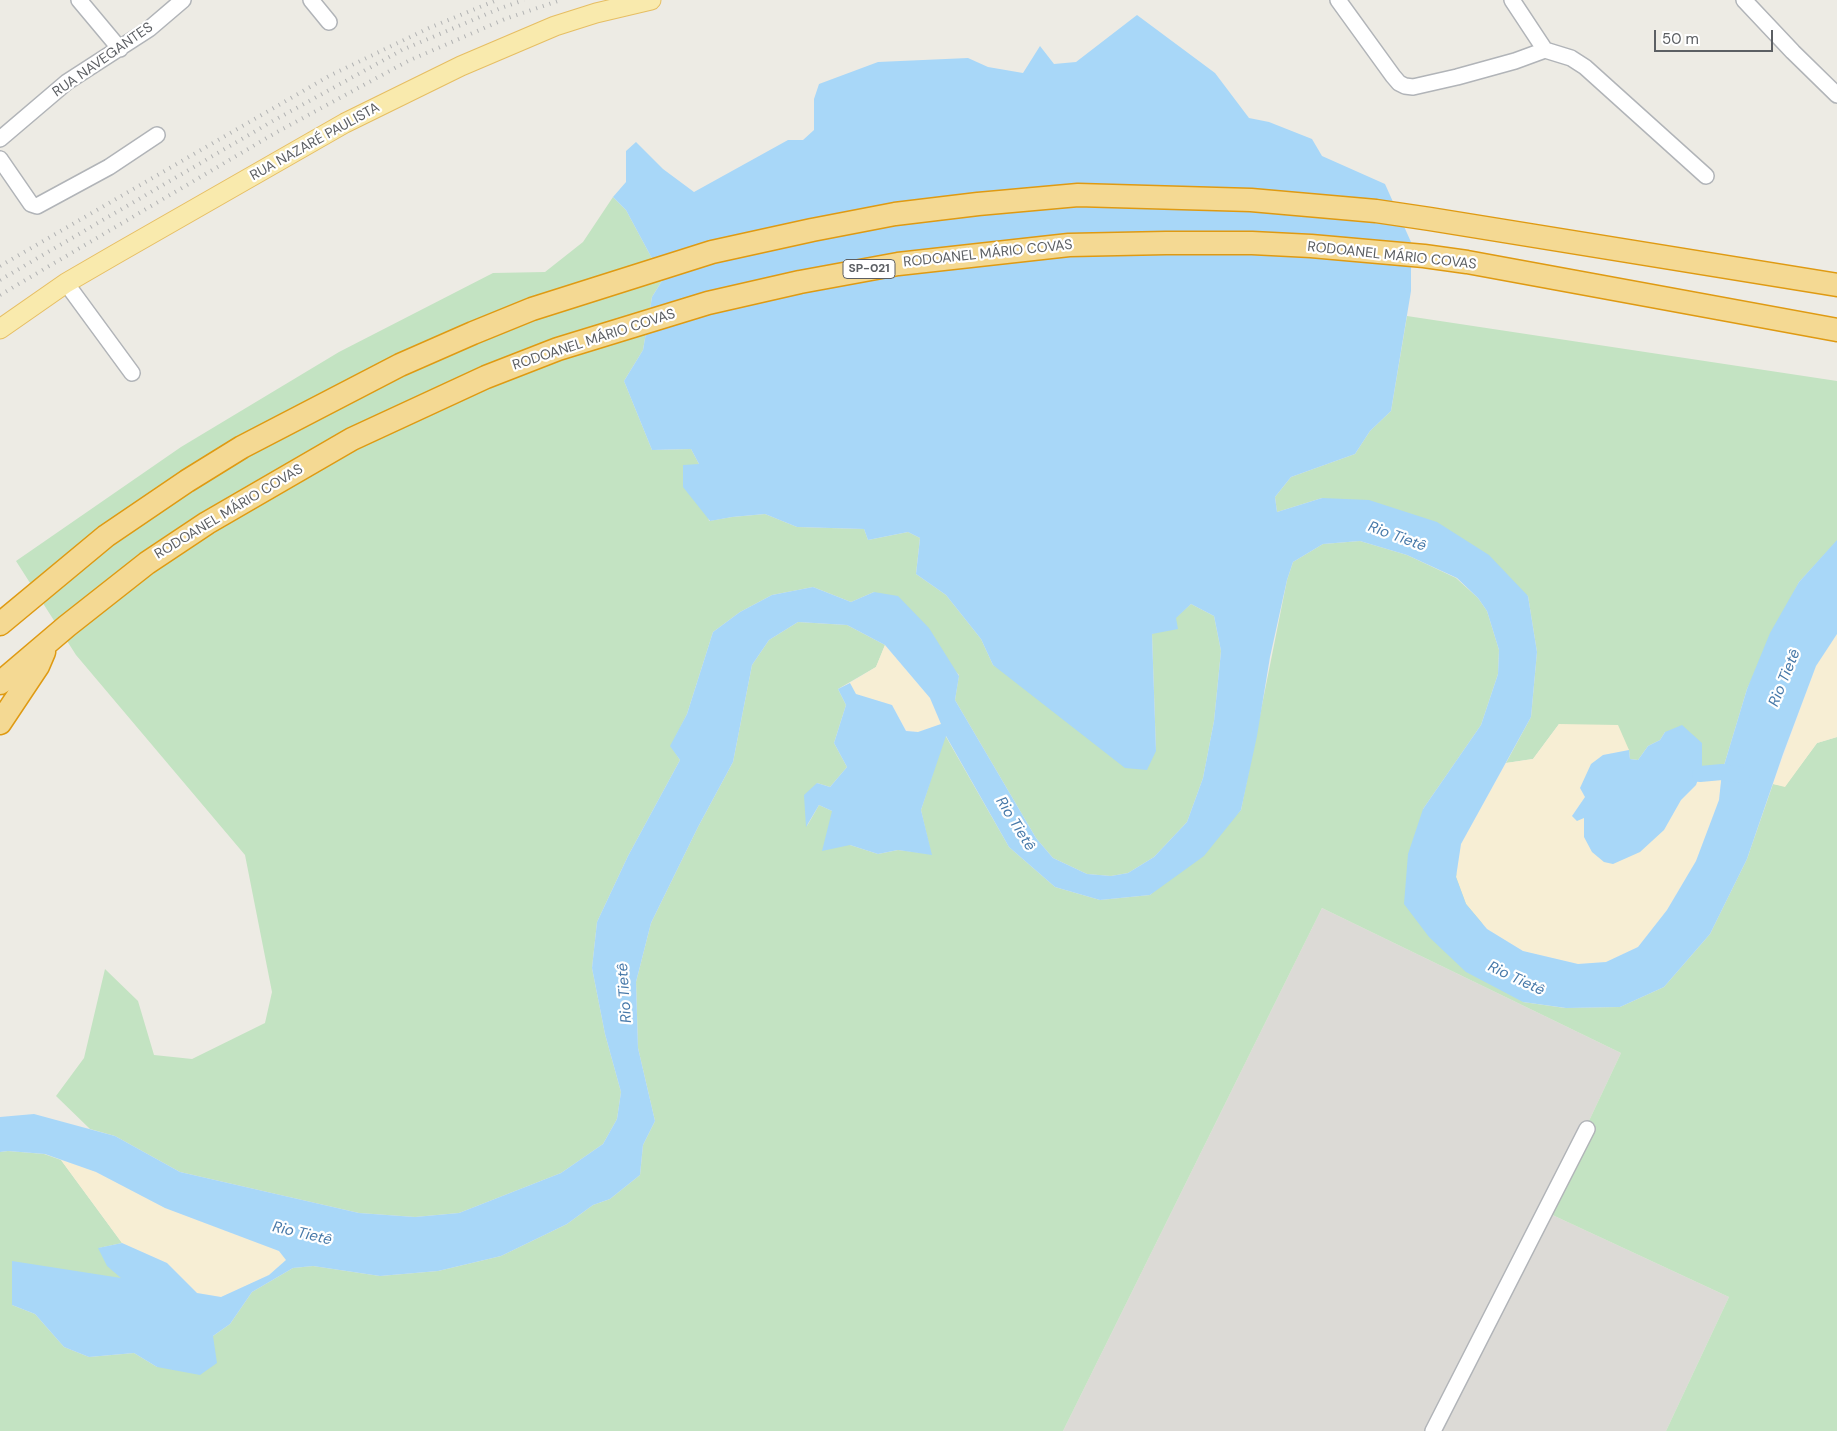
<!DOCTYPE html>
<html>
<head>
<meta charset="utf-8">
<style>
	body { margin:0 }
	#map { position:relative; width:1837px; height:1431px; overflow:hidden; background:#edebe4; font-family:"DM Sans",sans-serif }
	canvas { display:block }
	.scale { position:absolute; left:1654px; top:30px; width:119px; height:22px; box-sizing:border-box; border:2px solid #5c5f63; border-top:0; padding-left:6px; font-size:15px; line-height:18px; white-space:nowrap; color:#5c5f63; -webkit-text-stroke:4px #fff; paint-order:stroke }
</style>
</head>
<body>
<div id="map">
<canvas width="1837" height="1431"></canvas>
<div class="scale">50 m</div>
</div>
<script>
const ctx = document.querySelector('canvas').getContext('2d');
ctx.lineJoin = 'round';
function fill(path, color) { ctx.fillStyle = color; ctx.fill(path, 'evenodd'); }
const poly = rows => new Path2D(rows.map(r => 'M' + r).join(''));
function strokePath(path, color, width, dash) { ctx.strokeStyle = color; ctx.lineWidth = width; ctx.lineCap = dash ? 'butt' : 'round'; ctx.setLineDash(dash || []); ctx.stroke(path); }
function write(font, color, halo, rows, align = 'center') {
  ctx.font = font + ' "DM Sans",sans-serif'; ctx.lineWidth = 4.5; ctx.setLineDash([]); ctx.textBaseline = 'middle'; ctx.strokeStyle = halo; ctx.fillStyle = color; for (const [text, x, y, turn = 0] of rows) {
    ctx.save(); ctx.translate(x, y); ctx.rotate((+turn || 0) * Math.PI / 180); ctx.textAlign = isNaN(turn) ? turn : align; if (halo) ctx.strokeText(text, 0, 0); ctx.fillText(text, 0, 0); ctx.restore();
  }
}
fill(poly([
	[1322,908,1621,1053,1546,1212,1729,1297,1666,1431,1063,1431]
]), '#dcdad6');
fill(poly([
	[613,197,626,210,663,279,652,297,643,350,624,381,652,450,691,449,699,464,709,521,732,517,765,514,797,527,864,529,868,540,908,532,920,538,916,574,946,595,981,639,993,665,1156,751,1152,634,1175,618,1191,604,1214,616,1221,651,1214,721,1203,778,1187,822,1154,857,1128,873,1111,876,1087,874,1053,858,1036,838,955,700,959,675,874,592,851,602,813,587,772,595,740,612,713,632,687,714,671,746,680,760,628,856,597,922,592,968,605,1034,621,1092,617,1119,603,1144,561,1173,459,1213,415,1217,359,1213,180,1172,115,1136,90,1129,56,1096,84,1058,105,969,138,1001,154,1055,192,1059,265,1023,272,992,245,855,76,655,16,561,181,447,339,352,493,273,545,272,583,242],
	[1407,316,1837,381,1837,541,1799,582,1747,689,1722,772,1700,774,1702,768,1665,732,1660,740,1648,746,1638,760,1630,759,1629,750,1559,724,1533,759,1506,763,1531,717,1537,652,1528,596,1322,498,1277,512,1275,497,1291,477,1355,454,1370,431,1391,411],
	[1360,541,1407,555,1456,578,1478,598,1487,611,1499,650,1498,674,1481,725,1423,809,1523,1002,1565,1008,1620,1007,1664,987,1710,934,1747,859,1773,784,1785,786,1817,743,1837,737,1837,1431,1666,1431,1729,1297,1546,1212,1621,1053,1322,908,1063,1431,0,1431,0,1152,8,1151,44,1154,61,1160,122,1243,99,1248,122,1278,12,1305,35,1314,64,1347,89,1357,134,1353,157,1367,213,1336,230,1324,252,1292,293,1268,313,1266,380,1276,438,1271,501,1256,567,1224,593,1205,610,1199,640,1175,643,1145,655,1121,638,1048,636,982,651,923,698,827,733,762,752,665,769,640,798,622,847,625,885,645,876,667,838,689,846,705,834,743,847,767,830,787,817,783,807,826,819,805,832,811,850,845,878,854,898,850,931,854,921,810,945,735,1009,847,1055,887,1100,900,1150,895,1241,810,1287,580,1293,562,1323,544]
]), '#c3e3c2');
fill(poly([
	[1837,634,1837,737,1817,743,1785,787,1773,784,1816,666],
	[885,645,930,698,941,724,918,732,906,730,892,705,855,694,850,683,876,667],
	[1559,724,1618,725,1629,750,1603,755,1580,788,1585,797,1572,816,1664,830,1681,800,1696,785,1700,774,1722,772,1719,800,1696,861,1667,910,1638,947,1606,962,1578,964,1523,951,1487,929,1466,904,1456,877,1461,844,1506,763,1533,759],
	[61,1160,96,1172,165,1208,279,1251,286,1260,269,1275,221,1297,197,1293,167,1263,122,1243]
]), '#f7eed4');
fill(poly([
	[1137,15,1215,73,1249,118,1269,122,1312,139,1322,156,1385,184,1411,242,1411,291,1391,411,1370,431,1355,454,1291,477,1275,497,1277,512,1322,498,1369,500,1437,522,1489,555,1528,596,1537,652,1531,717,1461,844,1456,877,1466,904,1487,929,1523,951,1578,964,1606,962,1638,947,1667,910,1696,861,1719,800,1722,772,1747,689,1770,633,1799,582,1837,540,1837,634,1816,666,1783,754,1747,859,1710,934,1664,987,1620,1007,1566,1008,1523,1002,1466,972,1429,937,1404,904,1408,854,1423,809,1481,725,1498,674,1499,650,1487,611,1478,598,1457,578,1407,555,1360,541,1323,544,1293,562,1287,580,1270,657,1257,736,1241,810,1204,856,1150,895,1100,900,1055,887,1009,847,946,736,921,810,932,855,898,850,878,854,850,845,822,851,832,811,819,805,806,827,804,795,817,783,830,787,847,767,834,743,846,705,838,689,850,683,856,694,892,705,906,731,918,732,941,724,930,698,885,645,847,625,798,622,769,640,752,665,733,762,698,827,651,923,636,982,638,1048,655,1121,643,1145,640,1175,610,1199,593,1205,567,1224,501,1256,438,1271,380,1276,313,1266,293,1268,252,1292,230,1324,213,1336,217,1363,200,1375,157,1367,134,1353,89,1357,64,1347,35,1314,12,1305,12,1261,121,1278,107,1266,98,1248,122,1243,167,1263,197,1293,221,1297,269,1275,286,1260,279,1251,165,1208,96,1172,45,1154,8,1151,0,1152,0,1117,34,1114,115,1136,180,1172,359,1213,415,1217,459,1213,561,1173,603,1144,617,1119,621,1092,605,1034,592,968,597,922,628,856,680,760,670,746,687,714,713,632,740,612,772,595,813,587,851,602,874,592,898,596,929,628,959,676,955,700,1036,838,1053,858,1087,874,1111,876,1128,873,1154,857,1187,822,1203,778,1214,721,1221,651,1214,616,1191,604,1176,618,1178,629,1152,634,1156,751,1147,770,1125,768,993,665,981,639,946,595,916,574,920,538,908,532,868,540,864,529,797,527,765,514,732,517,710,521,683,487,683,465,699,464,691,449,652,450,624,381,643,350,652,297,663,279,626,210,613,197,626,182,626,151,636,142,663,169,694,192,788,140,803,140,814,130,814,99,819,84,878,62,968,58,988,67,1023,73,1040,46,1054,64,1076,62],
	[1682,725,1702,743,1702,768,1696,785,1681,800,1664,830,1640,852,1613,864,1604,862,1592,852,1584,837,1584,818,1577,821,1572,816,1585,797,1580,788,1591,764,1603,755,1629,750,1630,759,1638,760,1648,746,1660,740,1665,732]
]), '#a8d7f8');
strokePath(poly([
	[1700,774,1722,772,1742,775]
]), '#a8d7f8', 16);
const minor = poly([
	[79,0,120,49],
	[311,0,329,22],
	[1338,0,1393,76,1399,83,1405,86,1413,87,1457,77,1515,61,1545,50,1571,58,1585,67,1706,176],
	[1512,0,1545,50],
	[1744,0,1793,52,1837,95],
	[0,139,67,82,149,29,183,0],
	[0,159,31,204,37,206,109,167,157,135],
	[66,283,132,373],
	[1433,1431,1587,1129]
]);
const major = poly([
	[0,329,66,283,116,254,345,123,461,66,555,26,596,13,651,0]
]);
const highway = poly([
	[0,624,106,536,187,481,242,447,400,365,473,333,532,309,712,252,812,230,895,214,978,204,1078,195,1251,200,1376,211,1430,219,1837,285],
	[0,683,67,626,147,563,207,523,352,439,486,377,558,349,708,303,800,282,898,264,1069,245,1166,243,1252,243,1311,246,1424,256,1467,262,1837,330],
	[0,723,38,666,44,652]
]);
strokePath(minor, '#b1b4b8', 18);
strokePath(major, '#e6be63', 21);
strokePath(highway, '#df9a12', 25);
strokePath(minor, '#fff', 15);
strokePath(major, '#f9eaad', 19);
strokePath(highway, '#f4d993', 22);
strokePath(poly([
	[0,266,329,76,429,28,497,0],
	[0,280,271,122,402,50,501,8,524,0],
	[0,295,277,132,408,61,505,19,561,0]
]), '#b2b3b3', 4, [1, 6]);
for (const [x, y, w] of [
	[869,269,52]
]) { const box = new Path2D(); box.roundRect(x - w / 2, y - 9.5, w, 19, 4); ctx.fillStyle = '#fff'; ctx.fill(box); strokePath(box, '#5c5f63', 1); }
write('bold 12px', '#5c5f63', null, [
	["SP-021",869,269]
]);
write('14px', '#5c5f63', '#fff', [
	["RUA NAVEGANTES",103,60,-35],
	["RUA NAZARÉ PAULISTA",315,142,-29],
	["RODOANEL MÁRIO COVAS",988,254,-6],
	["RODOANEL MÁRIO COVAS",1392,256,6],
	["RODOANEL MÁRIO COVAS",594,340,-18],
	["RODOANEL MÁRIO COVAS",229,512,-31]
]);
write('italic 15px', '#4779a9', '#fff', [
	["Rio Tietê",1397,537,20],
	["Rio Tietê",1785,678,-68],
	["Rio Tietê",1015,824,58],
	["Rio Tietê",1516,979,25],
	["Rio Tietê",625,993,-94],
	["Rio Tietê",302,1234,13]
]);
</script>
</body>
</html>
